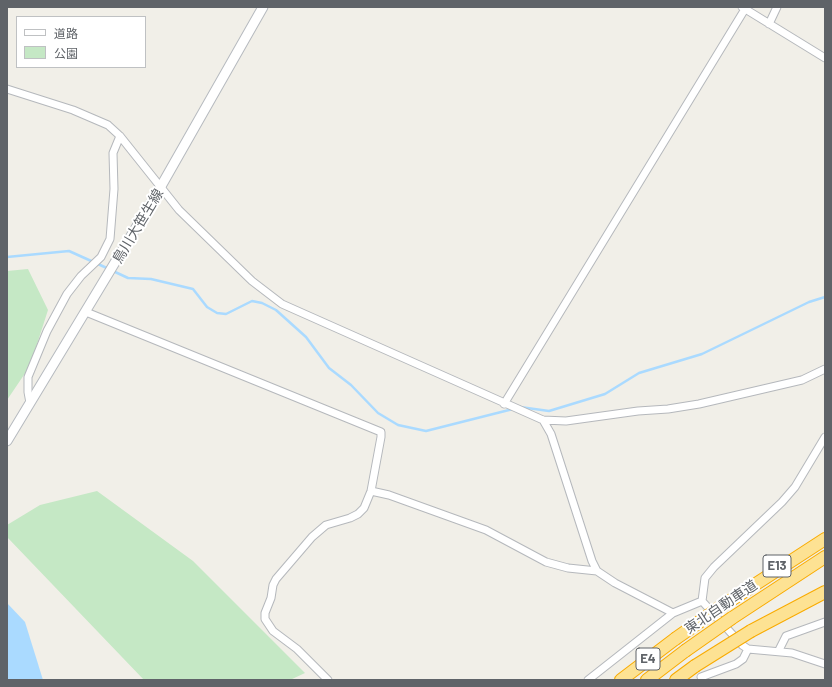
<!DOCTYPE html>
<html>
<head>
<meta charset="utf-8">
<style>
	body { margin:0 }
	#map { position:relative; width:832px; height:687px; overflow:hidden; background:#f1efe8; font-family:Barlow,"Noto Sans JP",sans-serif }
	canvas { display:block }
	.frame { position:absolute; inset:0; border:8px solid #5f6368; pointer-events:none }
	.legend { position:absolute; left:16px; top:16px; width:130px; height:52px; box-sizing:border-box; background:#fff; border:1px solid #bfc1c3; margin:0; padding:5px 7px; list-style:none; font-size:12px; color:#5f6368 }
	.legend li { display:flex; align-items:center; gap:8px; height:20px }
	.legend b { width:20px; border:1px solid #bfc1c3 }
</style>
</head>
<body>
<div id="map">
<canvas width="832" height="687"></canvas>
<div class="frame"></div>
<ul class="legend">
<li><b style="height:5px;background:#fff"></b>道路</li>
<li><b style="height:11px;background:#c5e8c5"></b>公園</li>
</ul>
</div>
<script>
const ctx = document.querySelector('canvas').getContext('2d');
ctx.lineJoin = 'round';
function fill(path, color) { ctx.fillStyle = color; ctx.fill(path, 'evenodd'); }
const poly = rows => new Path2D(rows.map(r => 'M' + r).join(''));
function strokePath(path, color, width, dash) { ctx.strokeStyle = color; ctx.lineWidth = width; ctx.lineCap = dash ? 'butt' : 'round'; ctx.setLineDash(dash || []); ctx.stroke(path); }
function write(font, color, halo, rows, align = 'center') {
  ctx.font = font + ' Barlow,"Noto Sans JP",sans-serif'; ctx.lineWidth = 4; ctx.setLineDash([]); ctx.textBaseline = 'middle'; ctx.strokeStyle = halo; ctx.fillStyle = color; for (const [text, x, y, turn = 0] of rows) {
    ctx.save(); ctx.translate(x, y); ctx.rotate((+turn || 0) * Math.PI / 180); ctx.textAlign = isNaN(turn) ? turn : align; if (halo) ctx.strokeText(text, 0, 0); ctx.fillText(text, 0, 0); ctx.restore();
  }
}
fill(poly([
	[28,269,48,310,30,366,7,400,7,271],
	[97,491,193,561,305,673,290,680,144,680,7,537,7,525,40,505]
]), '#c5e8c5');
fill(poly([
	[7,603,25,622,43,680,7,680]
]), '#aadaff');
strokePath(poly([
	[7,257,69,251,109,269],
	[113,271,128,278,151,279,193,289,207,307,217,313,226,314,252,301,262,303,276,310,306,337,329,368,351,385,378,413,398,425,426,431,513,409],
	[520,407,549,411,605,394,639,373,702,354,809,302,825,297]
]), '#aadaff', 2.5);
const street = poly([
	[742,7,825,58],
	[769,24,777,7],
	[7,89,73,110,108,125,120,136,179,210,252,281,282,304,543,420,566,421,638,411,668,409,699,404,802,380,825,369],
	[86,312,381,432,381,437,371,491,364,508,358,514,350,518,326,525,312,537,276,579,273,585,271,598,265,613,265,619,273,631,297,649,328,680],
	[30,403,28,392,28,377,47,331,67,294,81,276,101,257,110,239,114,189,113,153,120,136],
	[504,404,745,9],
	[543,420,551,434,592,561,597,571,615,583,673,613,702,601],
	[825,437,795,487,782,502,714,567,705,578,702,601,742,645,748,649,792,653,825,664],
	[371,491,389,495,486,530,546,562,568,568,597,571],
	[779,650,786,636,825,622],
	[701,677,736,664,743,659,748,649],
	[588,680,673,613]
]);
const secondary = poly([
	[7,441,160,188,263,7]
]);
const highway = poly([
	[722,606,825,539],
	[732,618,825,557],
	[751,631,825,592],
	[621,680,675,639],
	[647,680,685,651],
	[676,680,695,666]
]);
strokePath(street, '#b5b8bc', 9);
strokePath(secondary, '#b6babf', 11);
strokePath(highway, '#f9ab00', 14);
strokePath(street, '#fff', 7);
strokePath(secondary, '#fff', 9);
strokePath(highway, '#fde293', 12);
const highwayBridge = poly([
	[675,639,722,606],
	[685,651,732,618],
	[695,666,751,631]
]);
strokePath(highwayBridge, '#f9ab00', 14, []);
strokePath(highwayBridge, '#fde293', 12);
for (const [x, y, w] of [
	[777,566,28],
	[648,659,24]
]) { const box = new Path2D(); box.roundRect(x - w / 2, y - 11, w, 22, 3); ctx.fillStyle = '#fff'; ctx.fill(box); strokePath(box, '#5f6368', 1); }
write('bold 13px', '#5f6368', null, [
	["E13",777,566],
	["E4",648,659]
]);
write('14px', '#5f6368', '#fff', [
	["鳥川大笹生線",138,226,-59],
	["東北自動車道",721,607,-34]
]);
</script>
</body>
</html>
